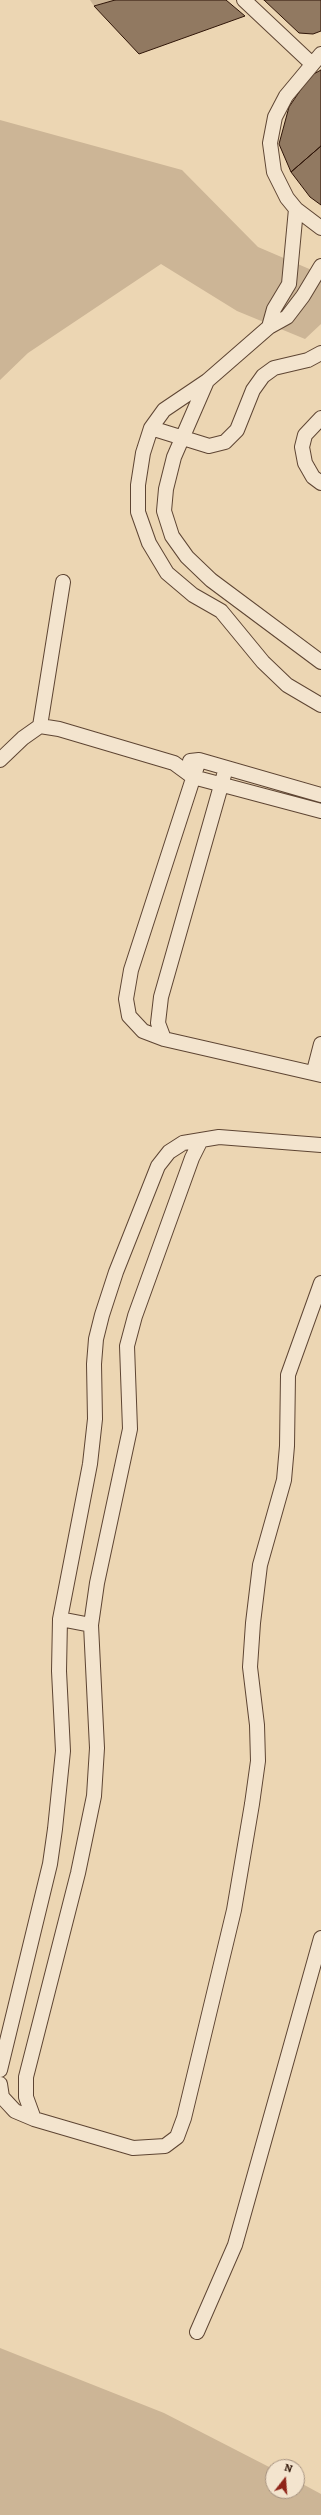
<!DOCTYPE html>
<html>
<head>
<meta charset="utf-8">
<style>
	body { margin:0 }
	#map { position:relative; width:321px; height:2515px; overflow:hidden; background:#ecd6b3; font-family:Alegreya,serif }
	canvas { display:block }
	.north { position:absolute; left:265px; top:2459px; width:40px; height:40px; box-sizing:border-box; background:#f3e4ce; border:1px solid #a5917f; border-radius:50%; rotate:17deg; font-size:11px; font-weight:700; line-height:16px; text-align:center; color:#2f1508 }
	.north::after { content:''; display:block; margin:auto; width:14px; height:18px; background:#8f2418; clip-path:polygon(50% 0,100% 100%,50% 72%,0 100%) }
</style>
</head>
<body>
<div id="map">
<canvas width="321" height="2515"></canvas>
<div class="north">N</div>
</div>
<script>
const ctx = document.querySelector('canvas').getContext('2d');
ctx.lineJoin = 'round';
function fill(path, color) { ctx.fillStyle = color; ctx.fill(path, 'evenodd'); }
const poly = rows => new Path2D(rows.map(r => 'M' + r).join(''));
function strokePath(path, color, width, dash) { ctx.strokeStyle = color; ctx.lineWidth = width; ctx.lineCap = dash ? 'butt' : 'round'; ctx.setLineDash(dash || []); ctx.stroke(path); }
fill(poly([
	[90,0,115,0,94,6],
	[0,120,182,170,258,247,321,274,321,324,305,339,237,311,161,264,28,353,0,380],
	[0,2348,164,2413,273,2469,273,2491,297,2491,297,2481,321,2494,321,2515,0,2515]
]), '#ccb596');
const building = poly([
	[115,0,226,0,245,16,139,54,94,6,115,0],
	[264,0,321,0,321,31,313,34,299,33,264,0],
	[321,70,321,146,291,172,279,144,289,107,310,76,321,70],
	[321,146,321,205,310,197,291,172,321,146]
]);
fill(building, '#917961');
strokePath(building, '#2f1508', 1);
const minor = poly([
	[244,0,311,63],
	[321,54,286,96,275,117,270,143,274,172,287,198,296,209,321,228],
	[321,266,303,296,287,317,269,327,207,381,164,410,151,428,143,453,138,485,138,512,149,543,167,573,193,595,221,611,263,662,287,685,321,705],
	[269,327,274,309,289,284,296,209],
	[207,381,174,457,166,489,164,511,172,536,187,557,211,580,321,662],
	[321,418,305,435,302,447,305,463,313,477,321,483],
	[151,428,209,446,225,442,237,430,253,390,263,376,274,368,308,360,321,353],
	[40,726,63,582],
	[0,760,23,738,40,726,59,729,174,763,193,777,321,811],
	[199,760,131,970,126,999,129,1016,143,1031,164,1039,321,1075],
	[190,761,199,760,321,795],
	[164,1039,158,1023,161,997,226,768],
	[314,1071,321,1044],
	[60,1619,91,1625],
	[0,2070,50,1864,55,1829,63,1751,59,1671,60,1619,90,1464,95,1419,94,1364,96,1339,102,1315,116,1272,158,1166,169,1152,183,1143,219,1137,321,1145],
	[0,2084,2,2097,15,2111,34,2119,133,2148,165,2146,177,2137,184,2118,234,1910,252,1804,258,1761,257,1725,250,1667,253,1623,260,1565,284,1480,287,1446,288,1375,321,1283],
	[34,2119,26,2097,26,2077,78,1873,94,1796,97,1748,91,1625,97,1583,130,1429,127,1346,135,1316,192,1158,201,1140],
	[197,2332,235,2245,321,1938]
]);
strokePath(minor, '#5e4533', 16);
strokePath(minor, '#f3e4ce', 14);
</script>
</body>
</html>
